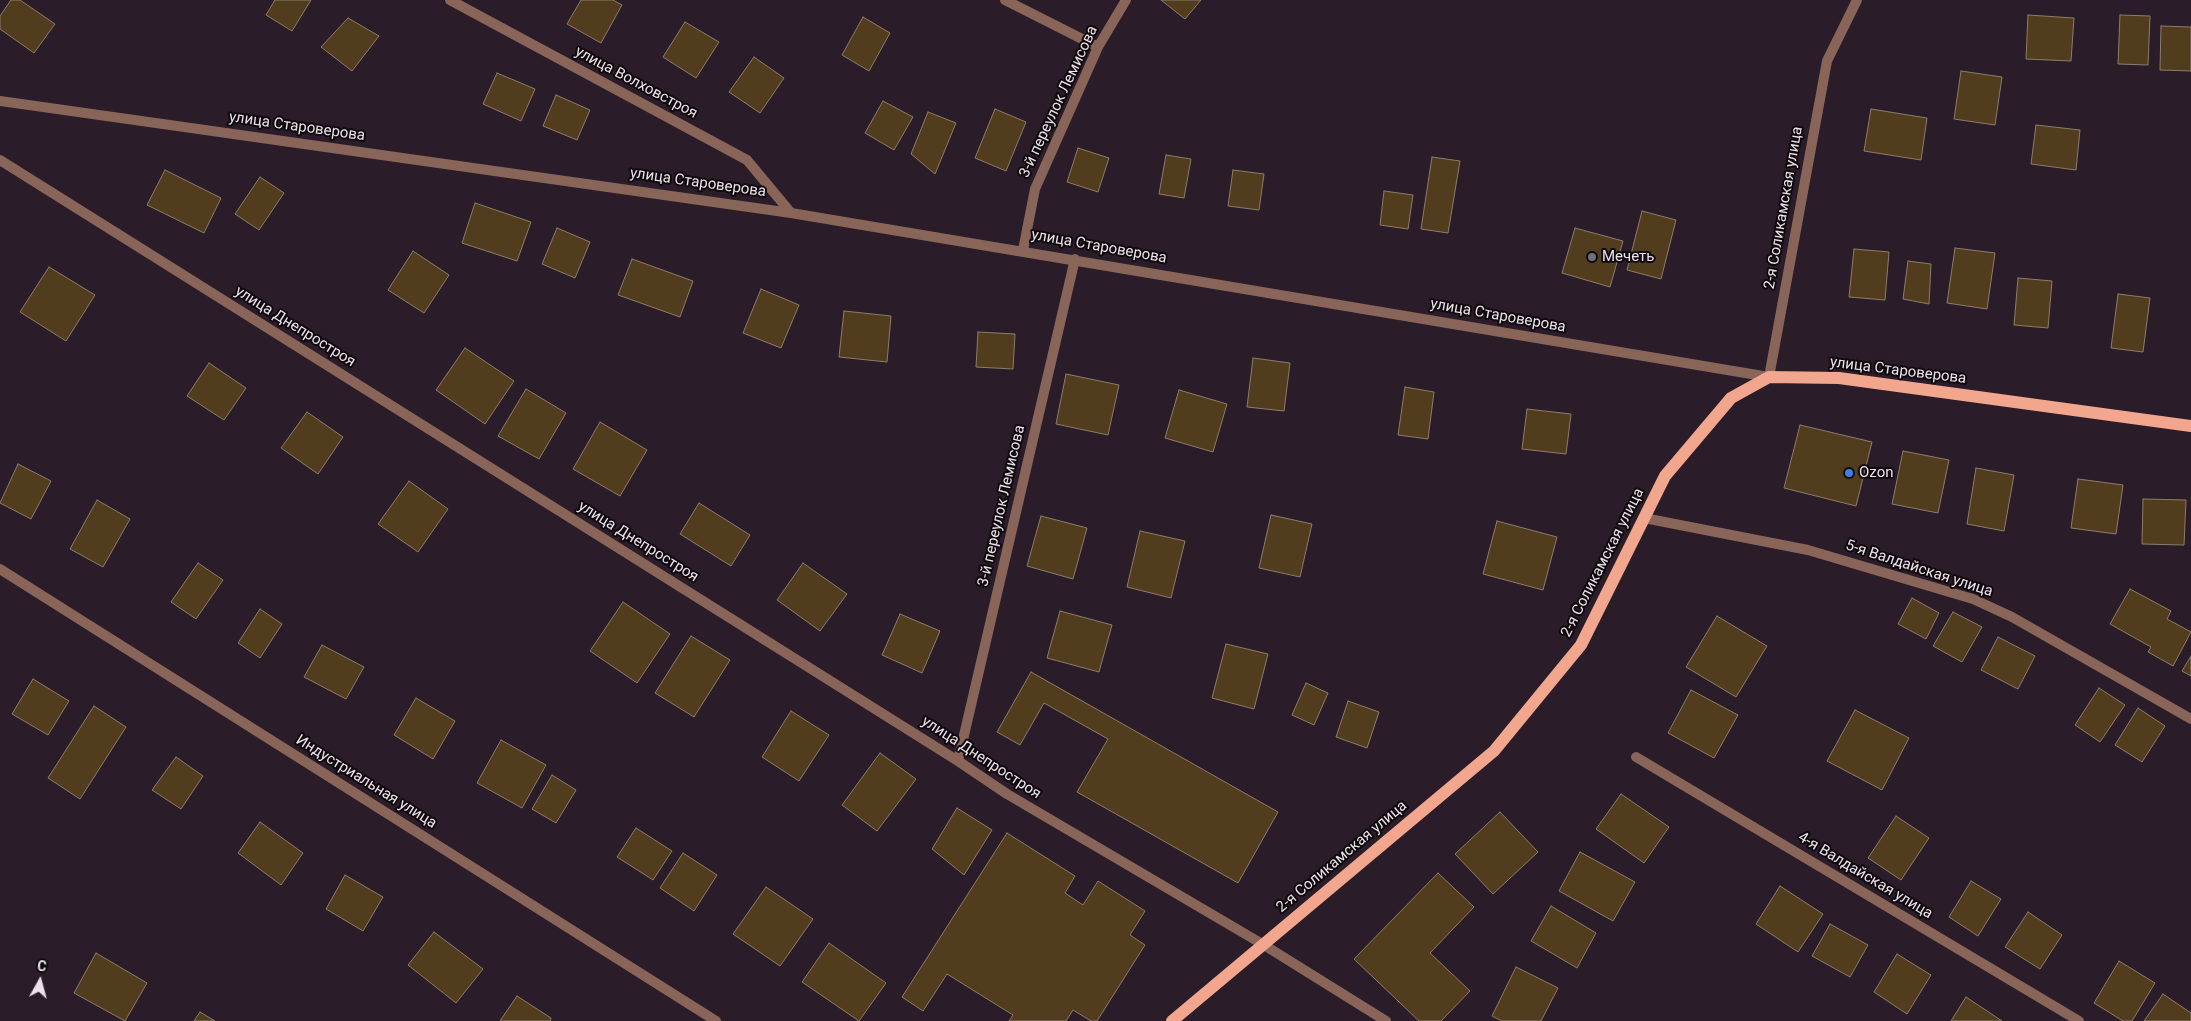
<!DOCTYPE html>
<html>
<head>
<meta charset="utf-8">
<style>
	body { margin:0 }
	#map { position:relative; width:2191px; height:1021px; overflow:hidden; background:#2a1c29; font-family:Roboto,sans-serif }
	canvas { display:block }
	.north { position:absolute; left:15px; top:956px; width:50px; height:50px; -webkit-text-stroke:4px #0f090e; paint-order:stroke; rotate:7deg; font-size:14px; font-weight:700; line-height:20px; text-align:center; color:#ece2eb }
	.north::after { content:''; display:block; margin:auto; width:18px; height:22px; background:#ece2eb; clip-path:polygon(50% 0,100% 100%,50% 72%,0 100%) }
</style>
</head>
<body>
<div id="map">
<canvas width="2191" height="1021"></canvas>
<div class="north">С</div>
</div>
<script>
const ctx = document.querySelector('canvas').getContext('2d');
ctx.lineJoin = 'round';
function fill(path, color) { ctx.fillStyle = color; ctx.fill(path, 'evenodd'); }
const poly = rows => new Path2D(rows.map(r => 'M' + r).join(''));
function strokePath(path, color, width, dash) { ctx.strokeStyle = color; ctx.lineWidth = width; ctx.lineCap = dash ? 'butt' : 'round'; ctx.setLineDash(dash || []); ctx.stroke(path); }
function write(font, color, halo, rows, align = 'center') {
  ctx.font = font + ' Roboto,sans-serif'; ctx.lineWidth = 4; ctx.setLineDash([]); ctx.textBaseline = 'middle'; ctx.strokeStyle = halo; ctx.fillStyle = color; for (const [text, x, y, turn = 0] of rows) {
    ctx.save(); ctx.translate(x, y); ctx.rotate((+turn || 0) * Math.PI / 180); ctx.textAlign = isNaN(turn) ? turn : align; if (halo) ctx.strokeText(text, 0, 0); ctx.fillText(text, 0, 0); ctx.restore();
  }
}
const building = poly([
	[11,0,20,0,55,24,34,53,0,29,0,16,11,0],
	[275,0,311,0,292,31,266,15,275,0],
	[581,0,613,0,622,5,601,43,567,24,581,0],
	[1161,0,1201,0,1185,19,1161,0],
	[2028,15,2074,18,2071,61,2026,59,2028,15],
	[2120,15,2150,16,2148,65,2118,64,2120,15],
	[863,17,890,33,869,71,842,55,863,17],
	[348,18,379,36,352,71,321,47,348,18],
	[685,22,719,42,696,78,663,57,685,22],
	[2161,26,2191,27,2191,71,2160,70,2161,26],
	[754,57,784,78,760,113,729,92,754,57],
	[1961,71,2002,77,1995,125,1954,119,1961,71],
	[497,73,535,89,521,121,483,104,497,73],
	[556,95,590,110,577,140,543,126,556,95],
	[883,101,913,117,894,150,865,133,883,101],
	[995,109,1026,122,1006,171,975,158,995,109],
	[1871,109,1927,118,1921,160,1864,151,1871,109],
	[928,112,956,123,935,174,911,154,928,112],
	[2036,125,2080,130,2076,170,2031,164,2036,125],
	[1078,148,1109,158,1098,192,1067,182,1078,148],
	[1166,155,1191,159,1184,198,1159,194,1166,155],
	[1432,157,1460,161,1448,233,1421,229,1432,157],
	[165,170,221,198,204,233,147,205,165,170],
	[1233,170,1264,174,1259,210,1228,206,1233,170],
	[260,177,284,193,259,230,235,214,260,177],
	[1384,191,1413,195,1408,229,1380,225,1384,191],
	[475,203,531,222,517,261,462,243,475,203],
	[1642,211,1676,220,1661,279,1627,270,1642,211],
	[557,228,590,242,575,278,542,264,557,228],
	[1575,228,1623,241,1610,287,1562,273,1575,228],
	[1955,248,1995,253,1987,309,1947,303,1955,248],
	[1854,249,1889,252,1885,300,1849,297,1854,249],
	[413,251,449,275,424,313,388,290,413,251],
	[632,259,693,281,680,317,618,295,632,259],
	[1908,261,1931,264,1929,304,1903,299,1908,261],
	[49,267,95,295,66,341,20,312,49,267],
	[2018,278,2052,281,2048,328,2014,325,2018,278],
	[761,289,799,305,781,348,743,333,761,289],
	[2118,294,2150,298,2143,352,2111,348,2118,294],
	[844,311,891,316,887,362,839,357,844,311],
	[978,332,1015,334,1013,369,976,367,978,332],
	[465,348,514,381,485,424,436,390,465,348],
	[1253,358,1290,363,1284,411,1247,407,1253,358],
	[209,363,246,388,224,420,187,396,209,363],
	[1066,374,1119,385,1108,435,1056,424,1066,374],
	[1405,387,1434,392,1428,439,1398,435,1405,387],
	[526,389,566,413,539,459,498,436,526,389],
	[1179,390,1227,404,1213,452,1165,438,1179,390],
	[1527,409,1571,414,1566,454,1522,449,1527,409],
	[307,412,343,437,318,474,281,448,307,412],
	[600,422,647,450,620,496,573,469,600,422],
	[1800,425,1872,442,1856,506,1784,488,1800,425],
	[1903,451,1949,460,1938,513,1892,504,1903,451],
	[18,464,51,481,31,519,0,503,18,464],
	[1976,468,2014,475,2004,531,1967,524,1976,468],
	[2078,479,2123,485,2116,534,2071,528,2078,479],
	[409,481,448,509,418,552,378,524,409,481],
	[2143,499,2186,500,2184,545,2142,544,2143,499],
	[97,500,130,519,103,567,70,549,97,500],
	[699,503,750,535,731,566,680,534,699,503],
	[1271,515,1312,524,1300,577,1259,568,1271,515],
	[1041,516,1087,528,1073,579,1027,566,1041,516],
	[1497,521,1557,537,1543,590,1483,574,1497,521],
	[1140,531,1185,541,1171,598,1127,587,1140,531],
	[198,563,223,580,196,619,171,602,198,563],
	[803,563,847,594,820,631,777,600,803,563],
	[2130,589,2171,611,2167,619,2191,632,2173,666,2148,652,2151,647,2110,624,2130,589],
	[1912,598,1939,613,1926,639,1898,624,1912,598],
	[623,602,670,634,637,683,590,651,623,602],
	[260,609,282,624,260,658,238,643,260,609],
	[1060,611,1112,625,1099,672,1047,658,1060,611],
	[1953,612,1982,627,1962,662,1933,646,1953,612],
	[900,614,940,631,922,673,882,655,900,614],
	[1717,616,1767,646,1736,697,1686,667,1717,616],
	[691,636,730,660,694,717,655,693,691,636],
	[1998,637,2035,656,2018,689,1981,670,1998,637],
	[1226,644,1268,654,1254,709,1212,698,1226,644],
	[322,645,364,667,346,699,304,677,322,645],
	[2191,656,2191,676,2182,671,2191,656],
	[1031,672,1278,812,1238,883,1077,792,1108,739,1044,703,1020,745,997,732,1031,672],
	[33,679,69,701,48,735,12,714,33,679],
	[1306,683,1328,693,1314,725,1292,715,1306,683],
	[2099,688,2125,705,2100,742,2075,725,2099,688],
	[1691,690,1738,715,1714,758,1668,733,1691,690],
	[416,698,455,721,433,759,394,735,416,698],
	[1348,701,1379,712,1367,748,1336,737,1348,701],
	[94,706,126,727,80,799,48,778,94,706],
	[2138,708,2165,726,2142,762,2115,745,2138,708],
	[1855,710,1909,738,1882,790,1827,761,1855,710],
	[791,711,829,735,799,781,762,757,791,711],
	[501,740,546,765,522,808,477,783,501,740],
	[880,753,916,779,877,831,842,805,880,753],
	[176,757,203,776,181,809,152,790,176,757],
	[552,775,576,790,556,823,532,809,552,775],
	[1621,794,1669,827,1644,863,1596,829,1621,794],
	[957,808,992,830,964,875,932,849,957,808],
	[1500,812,1538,852,1493,894,1455,854,1500,812],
	[1896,816,1929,838,1901,880,1868,858,1896,816],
	[260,822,303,853,281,885,238,853,260,822],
	[636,828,672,851,653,880,617,857,636,828],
	[1007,833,1075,876,1065,893,1083,905,1098,881,1145,911,1130,935,1145,945,1097,1021,1091,1021,1073,1010,1066,1021,1009,1021,1013,1015,947,974,923,1011,902,997,1007,833],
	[1580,852,1635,882,1613,921,1559,891,1580,852],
	[683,853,717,875,694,911,660,888,683,853],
	[1438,873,1474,907,1430,953,1470,991,1441,1021,1419,1021,1354,959,1438,873],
	[345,875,383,897,363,931,326,909,345,875],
	[1971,881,2001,899,1978,936,1949,917,1971,881],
	[1780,886,1823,914,1798,952,1756,924,1780,886],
	[766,887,813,919,780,966,733,934,766,887],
	[1551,906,1596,933,1577,968,1531,941,1551,906],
	[2028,912,2062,935,2040,969,2005,947,2028,912],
	[1830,924,1868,945,1850,977,1812,956,1830,924],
	[434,932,483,969,456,1003,408,965,434,932],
	[829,943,886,983,859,1021,802,982,829,943],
	[96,953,147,983,125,1021,74,993,96,953],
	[1897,954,1931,975,1907,1014,1874,992,1897,954],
	[2119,961,2155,983,2132,1021,2123,1021,2094,1003,2119,961],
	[1516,967,1558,988,1541,1021,1502,1021,1492,1016,1516,967],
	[2163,994,2191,1013,2191,1021,2144,1021,2163,994],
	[517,996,551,1018,550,1021,500,1021,517,996],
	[1966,997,2002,1021,1951,1021,1966,997],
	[200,1012,215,1021,194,1021,200,1012]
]);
fill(building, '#523c1e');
strokePath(building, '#8c7d6b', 1);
strokePath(poly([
	[450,0,747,160,791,213],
	[1005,0,1098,47],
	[0,101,791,213,1769,377,1827,61,1857,0],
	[0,160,958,761,1007,794,1264,945,1386,1021],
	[1023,250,1035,189,1098,47,1126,0],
	[1644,518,1808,550,1973,599,2012,617,2191,719],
	[0,569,716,1021],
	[1636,757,2079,1021],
	[958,761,1075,259]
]), '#896458', 10);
strokePath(poly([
	[1172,1021,1494,751,1581,645,1665,476,1731,398,1769,377,1839,378,2191,426]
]), '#f2a68d', 12);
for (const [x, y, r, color] of [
	[1592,257,5,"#6b7280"],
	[1849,473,5,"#3f7fe0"]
]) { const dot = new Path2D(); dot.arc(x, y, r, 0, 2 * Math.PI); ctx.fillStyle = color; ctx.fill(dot); strokePath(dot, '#0f090e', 2); }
write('15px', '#ece2eb', '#0f090e', [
	["улица Волховстроя",636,83,28],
	["3-й переулок Лемисова",1059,102,-65],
	["улица Староверова",297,127,8],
	["улица Староверова",698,183,8],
	["2-я Соликамская улица",1784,208,-80],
	["улица Староверова",1099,247,10],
	["улица Староверова",1498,316,10],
	["улица Днепростроя",295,327,32],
	["улица Староверова",1898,371,7],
	["3-й переулок Лемисова",1002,506,-77],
	["улица Днепростроя",638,542,32],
	["2-я Соликамская улица",1603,563,-63],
	["5-я Валдайская улица",1919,569,18],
	["улица Днепростроя",981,758,33],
	["Индустриальная улица",366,782,32],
	["2-я Соликамская улица",1342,857,-40],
	["4-я Валдайская улица",1865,876,31]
]);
write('15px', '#ece2eb', '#0f090e', [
	["Мечеть",1602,257],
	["Ozon",1859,473]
], 'left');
</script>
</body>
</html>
